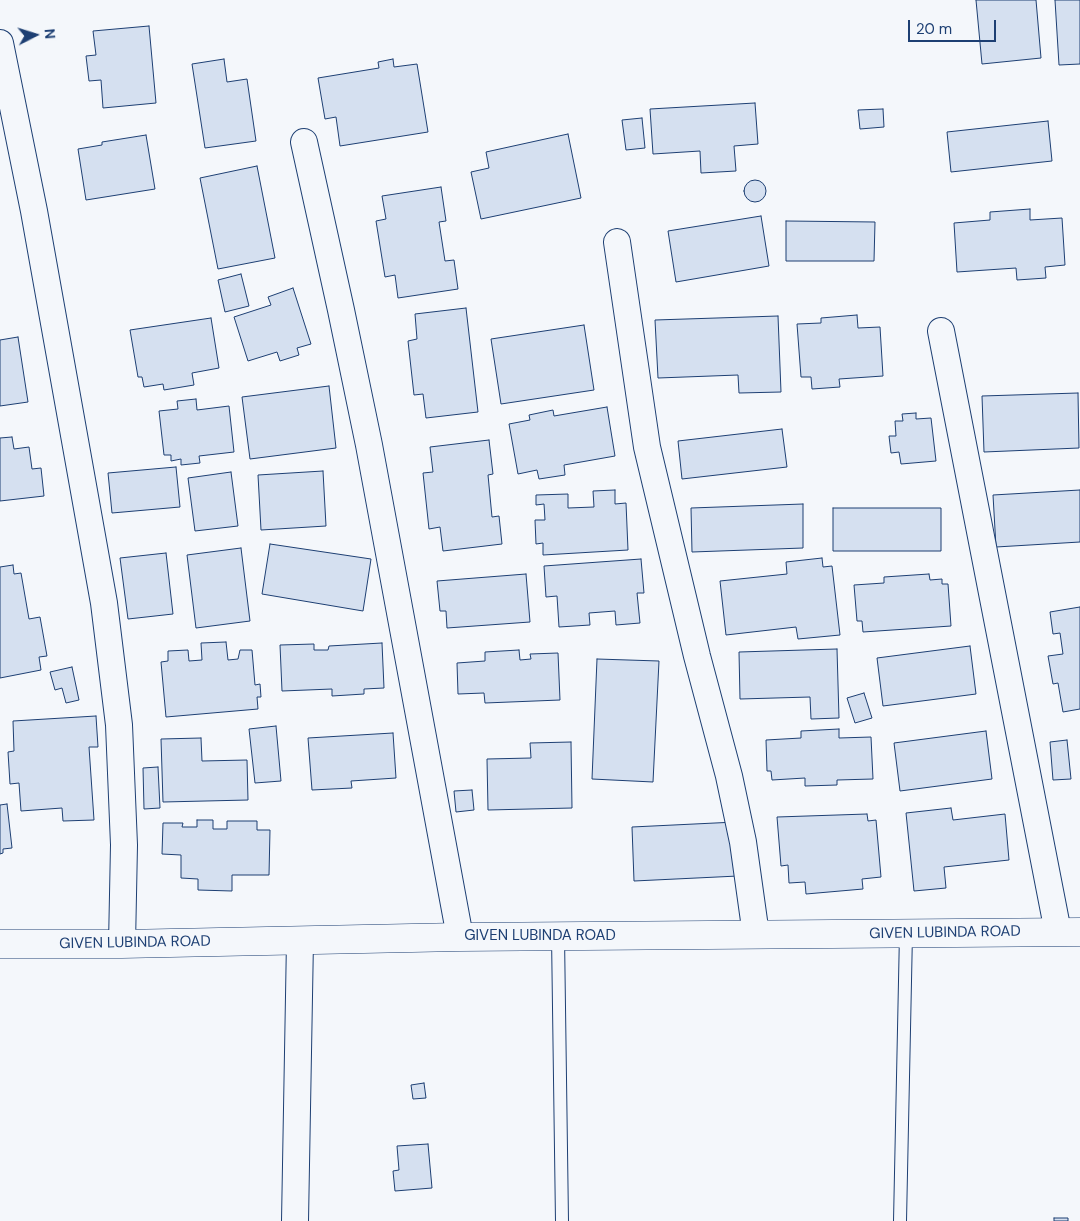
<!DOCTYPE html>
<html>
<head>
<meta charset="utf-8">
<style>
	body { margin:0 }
	#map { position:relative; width:1080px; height:1221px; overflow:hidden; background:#f4f7fb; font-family:"DM Sans",sans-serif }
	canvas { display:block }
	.north { position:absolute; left:10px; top:10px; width:50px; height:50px; -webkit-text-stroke:4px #f4f7fb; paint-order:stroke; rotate:85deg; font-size:14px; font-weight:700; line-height:20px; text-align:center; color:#1d3f73 }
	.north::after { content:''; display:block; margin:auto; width:18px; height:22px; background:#1d3f73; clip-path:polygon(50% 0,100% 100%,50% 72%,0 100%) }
	.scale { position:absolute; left:908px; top:20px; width:88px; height:22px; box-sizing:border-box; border:2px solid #1d3f73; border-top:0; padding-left:6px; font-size:15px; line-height:18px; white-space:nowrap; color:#1d3f73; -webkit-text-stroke:4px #f4f7fb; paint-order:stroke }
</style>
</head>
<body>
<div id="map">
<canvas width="1080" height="1221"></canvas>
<div class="north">N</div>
<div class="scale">20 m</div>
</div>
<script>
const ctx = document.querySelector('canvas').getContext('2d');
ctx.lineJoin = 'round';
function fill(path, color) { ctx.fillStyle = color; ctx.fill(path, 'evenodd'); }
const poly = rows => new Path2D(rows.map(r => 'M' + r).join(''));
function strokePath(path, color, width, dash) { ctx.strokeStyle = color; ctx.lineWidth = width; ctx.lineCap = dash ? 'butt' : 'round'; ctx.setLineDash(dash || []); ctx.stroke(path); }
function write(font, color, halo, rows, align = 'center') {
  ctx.font = font + ' "DM Sans",sans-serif'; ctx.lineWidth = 4; ctx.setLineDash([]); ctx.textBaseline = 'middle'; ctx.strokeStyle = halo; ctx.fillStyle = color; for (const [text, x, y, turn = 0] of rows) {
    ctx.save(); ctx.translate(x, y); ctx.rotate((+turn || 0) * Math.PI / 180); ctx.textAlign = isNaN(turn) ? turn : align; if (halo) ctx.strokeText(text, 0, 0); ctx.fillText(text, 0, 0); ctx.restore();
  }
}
const building = poly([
	[976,0,1036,0,1041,58,982,64,976,0],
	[1055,0,1080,0,1080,64,1059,65,1055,0],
	[149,26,156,103,103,108,101,80,89,81,86,56,96,55,93,31,149,26],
	[224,59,227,82,247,79,256,141,205,148,192,64,224,59],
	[393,59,394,67,417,64,428,132,340,146,336,117,325,119,318,78,379,68,378,62,393,59],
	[755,103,758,144,734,146,736,171,701,173,700,151,653,154,650,109,755,103],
	[883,109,884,127,860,129,858,110,883,109],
	[642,118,645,148,626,150,622,120,642,118],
	[1048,121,1052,161,951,172,947,132,1048,121],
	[568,134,581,198,481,219,471,172,489,168,486,152,568,134],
	[146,135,155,189,86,200,78,149,102,145,102,142,146,135],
	[257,166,275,258,218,269,200,178,257,166],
	'744 191a11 11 0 1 1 22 0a11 11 0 1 1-22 0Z',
	[441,187,446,221,439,222,445,261,454,260,458,289,398,298,395,275,385,277,376,221,386,219,382,196,441,187],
	[1030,209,1030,220,1062,218,1065,265,1045,267,1046,278,1017,280,1016,268,957,272,954,223,990,220,990,212,1030,209],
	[761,216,769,266,676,282,668,231,761,216],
	[786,221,875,222,874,261,786,261,786,221],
	[241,274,249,306,225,312,218,280,241,274],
	[293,288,311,344,297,348,299,355,280,361,277,352,248,361,234,317,271,305,268,297,293,288],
	[466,308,478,412,426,418,423,394,414,395,408,341,417,339,415,314,466,308],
	[857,315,858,328,880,327,883,376,839,379,840,387,812,389,811,377,801,377,797,324,821,323,821,318,857,315],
	[778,316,781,392,739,393,738,375,658,378,655,320,778,316],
	[211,318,219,368,192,373,194,385,164,390,163,384,144,387,142,377,138,377,130,330,211,318],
	[584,325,594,390,501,404,491,339,584,325],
	[18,337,28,402,0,406,0,340,18,337],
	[329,386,336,448,250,459,242,397,329,386],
	[1078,393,1079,448,984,452,982,396,1078,393],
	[196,399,197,410,229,406,234,452,199,456,200,463,181,465,181,459,171,461,171,455,164,455,159,411,178,409,177,401,196,399],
	[607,407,615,456,564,465,565,475,539,479,537,470,518,474,509,424,530,420,529,415,553,410,554,416,607,407],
	[916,413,916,419,931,418,936,461,901,464,899,452,891,453,889,436,896,436,895,421,903,421,902,414,916,413],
	[782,429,787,467,682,479,678,441,782,429],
	[12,437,14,449,29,447,32,469,41,468,44,496,0,501,0,438,12,437],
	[489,440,493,474,488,475,492,517,499,516,502,544,443,551,440,527,429,529,423,473,433,472,430,447,489,440],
	[176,467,180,507,112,513,108,473,176,467],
	[323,471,326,526,261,530,258,475,323,471],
	[231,472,238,526,195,531,188,478,231,472],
	[615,490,615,504,626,503,628,550,543,555,543,543,536,544,535,520,545,520,544,504,536,505,536,495,568,494,568,508,594,507,593,491,615,490],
	[1080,490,1080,542,996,547,993,495,1080,490],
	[803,504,803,548,692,552,691,508,803,504],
	[833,508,941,508,941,551,833,551,833,508],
	[270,544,371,559,363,611,262,594,270,544],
	[241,548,250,621,196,628,187,555,241,548],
	[166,553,173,614,128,619,120,558,166,553],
	[822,558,823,567,832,566,840,635,798,639,796,627,726,635,720,581,787,574,786,562,822,558],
	[641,559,644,593,637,593,640,623,616,625,615,611,589,613,590,625,559,627,557,596,546,597,544,566,641,559],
	[13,565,14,574,21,573,29,619,40,617,47,656,39,657,41,670,0,678,0,567,13,565],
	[526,574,530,622,447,628,446,611,440,611,437,581,526,574],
	[929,574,930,580,942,579,942,584,948,584,951,626,863,632,862,621,857,621,854,585,884,583,884,577,929,574],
	[1080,607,1080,709,1063,712,1058,683,1053,684,1048,656,1063,654,1060,633,1053,634,1050,612,1080,607],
	[226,642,228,660,238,659,240,650,252,650,255,685,260,684,261,697,257,697,258,709,166,717,161,662,168,661,168,651,188,650,189,661,202,660,201,643,226,642],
	[382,643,384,688,364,689,364,694,332,696,332,689,282,691,280,645,314,644,314,650,328,650,329,646,382,643],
	[970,646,976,694,883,706,877,658,970,646],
	[837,649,839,718,811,719,810,697,740,699,739,652,837,649],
	[519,650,520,660,531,659,530,654,558,653,560,700,485,703,484,693,458,694,457,663,485,661,485,652,519,650],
	[597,659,659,661,653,782,592,779,597,659],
	[72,667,79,700,66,703,62,688,55,690,50,672,72,667],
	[864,693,872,718,855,723,847,698,864,693],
	[96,716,98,747,89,747,94,820,63,821,62,808,21,811,19,783,10,784,8,752,14,751,13,721,96,716],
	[276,726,281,781,255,783,249,729,276,726],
	[839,729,839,738,871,737,873,779,837,780,837,785,805,786,805,778,772,780,771,771,767,771,766,740,801,738,801,731,839,729],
	[986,731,992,779,900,791,894,743,986,731],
	[393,733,396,778,351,781,352,788,312,790,308,738,393,733],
	[201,738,202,761,247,760,248,800,163,802,161,739,201,738],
	[1067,740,1071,779,1053,780,1050,742,1067,740],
	[571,742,572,808,488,810,487,759,531,758,530,743,571,742],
	[158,767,160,808,144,809,143,768,158,767],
	[472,790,474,810,456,812,454,791,472,790],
	[7,804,12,848,3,849,3,853,0,854,0,805,7,804],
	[951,808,953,820,1005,814,1009,860,944,867,946,888,914,891,906,813,951,808],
	[867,814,868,821,876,820,881,877,862,879,863,889,806,894,805,882,789,883,788,865,781,866,777,817,867,814],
	[197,820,213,820,213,829,227,829,227,821,257,821,257,830,270,830,269,875,232,875,232,891,198,890,198,879,181,878,181,855,162,854,163,823,183,823,182,827,197,827,197,820],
	[736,822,738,876,634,881,632,827,736,822],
	[424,1083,426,1098,413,1099,411,1085,424,1083],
	[428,1144,432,1188,395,1191,393,1171,399,1170,397,1146,428,1144],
	[1054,1218,1068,1218,1068,1221,1054,1221,1054,1218]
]);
fill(building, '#d5e0f0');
strokePath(building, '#1d3f73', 1);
const lane = poly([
	[558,936,562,1221],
	[900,1221,906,933]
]);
const street = poly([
	[0,43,34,211,104,603,119,725,124,845,122,944],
	[304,142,341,310,369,445,460,937],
	[617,242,647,447,697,656,729,776,743,842,756,935],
	[941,331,1058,932],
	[295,1221,300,940]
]);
const secondary = poly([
	[0,944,122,944,460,937,1080,932]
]);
strokePath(lane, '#1d3f73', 14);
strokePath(street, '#1d3f73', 28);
strokePath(secondary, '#1d3f73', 29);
strokePath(lane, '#f4f7fb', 12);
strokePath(street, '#f4f7fb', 26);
strokePath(secondary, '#f4f7fb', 28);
write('15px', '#1d3f73', '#f4f7fb', [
	["GIVEN LUBINDA ROAD",945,933,-1],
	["GIVEN LUBINDA ROAD",540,936],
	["GIVEN LUBINDA ROAD",135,943,-1]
]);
</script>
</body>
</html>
